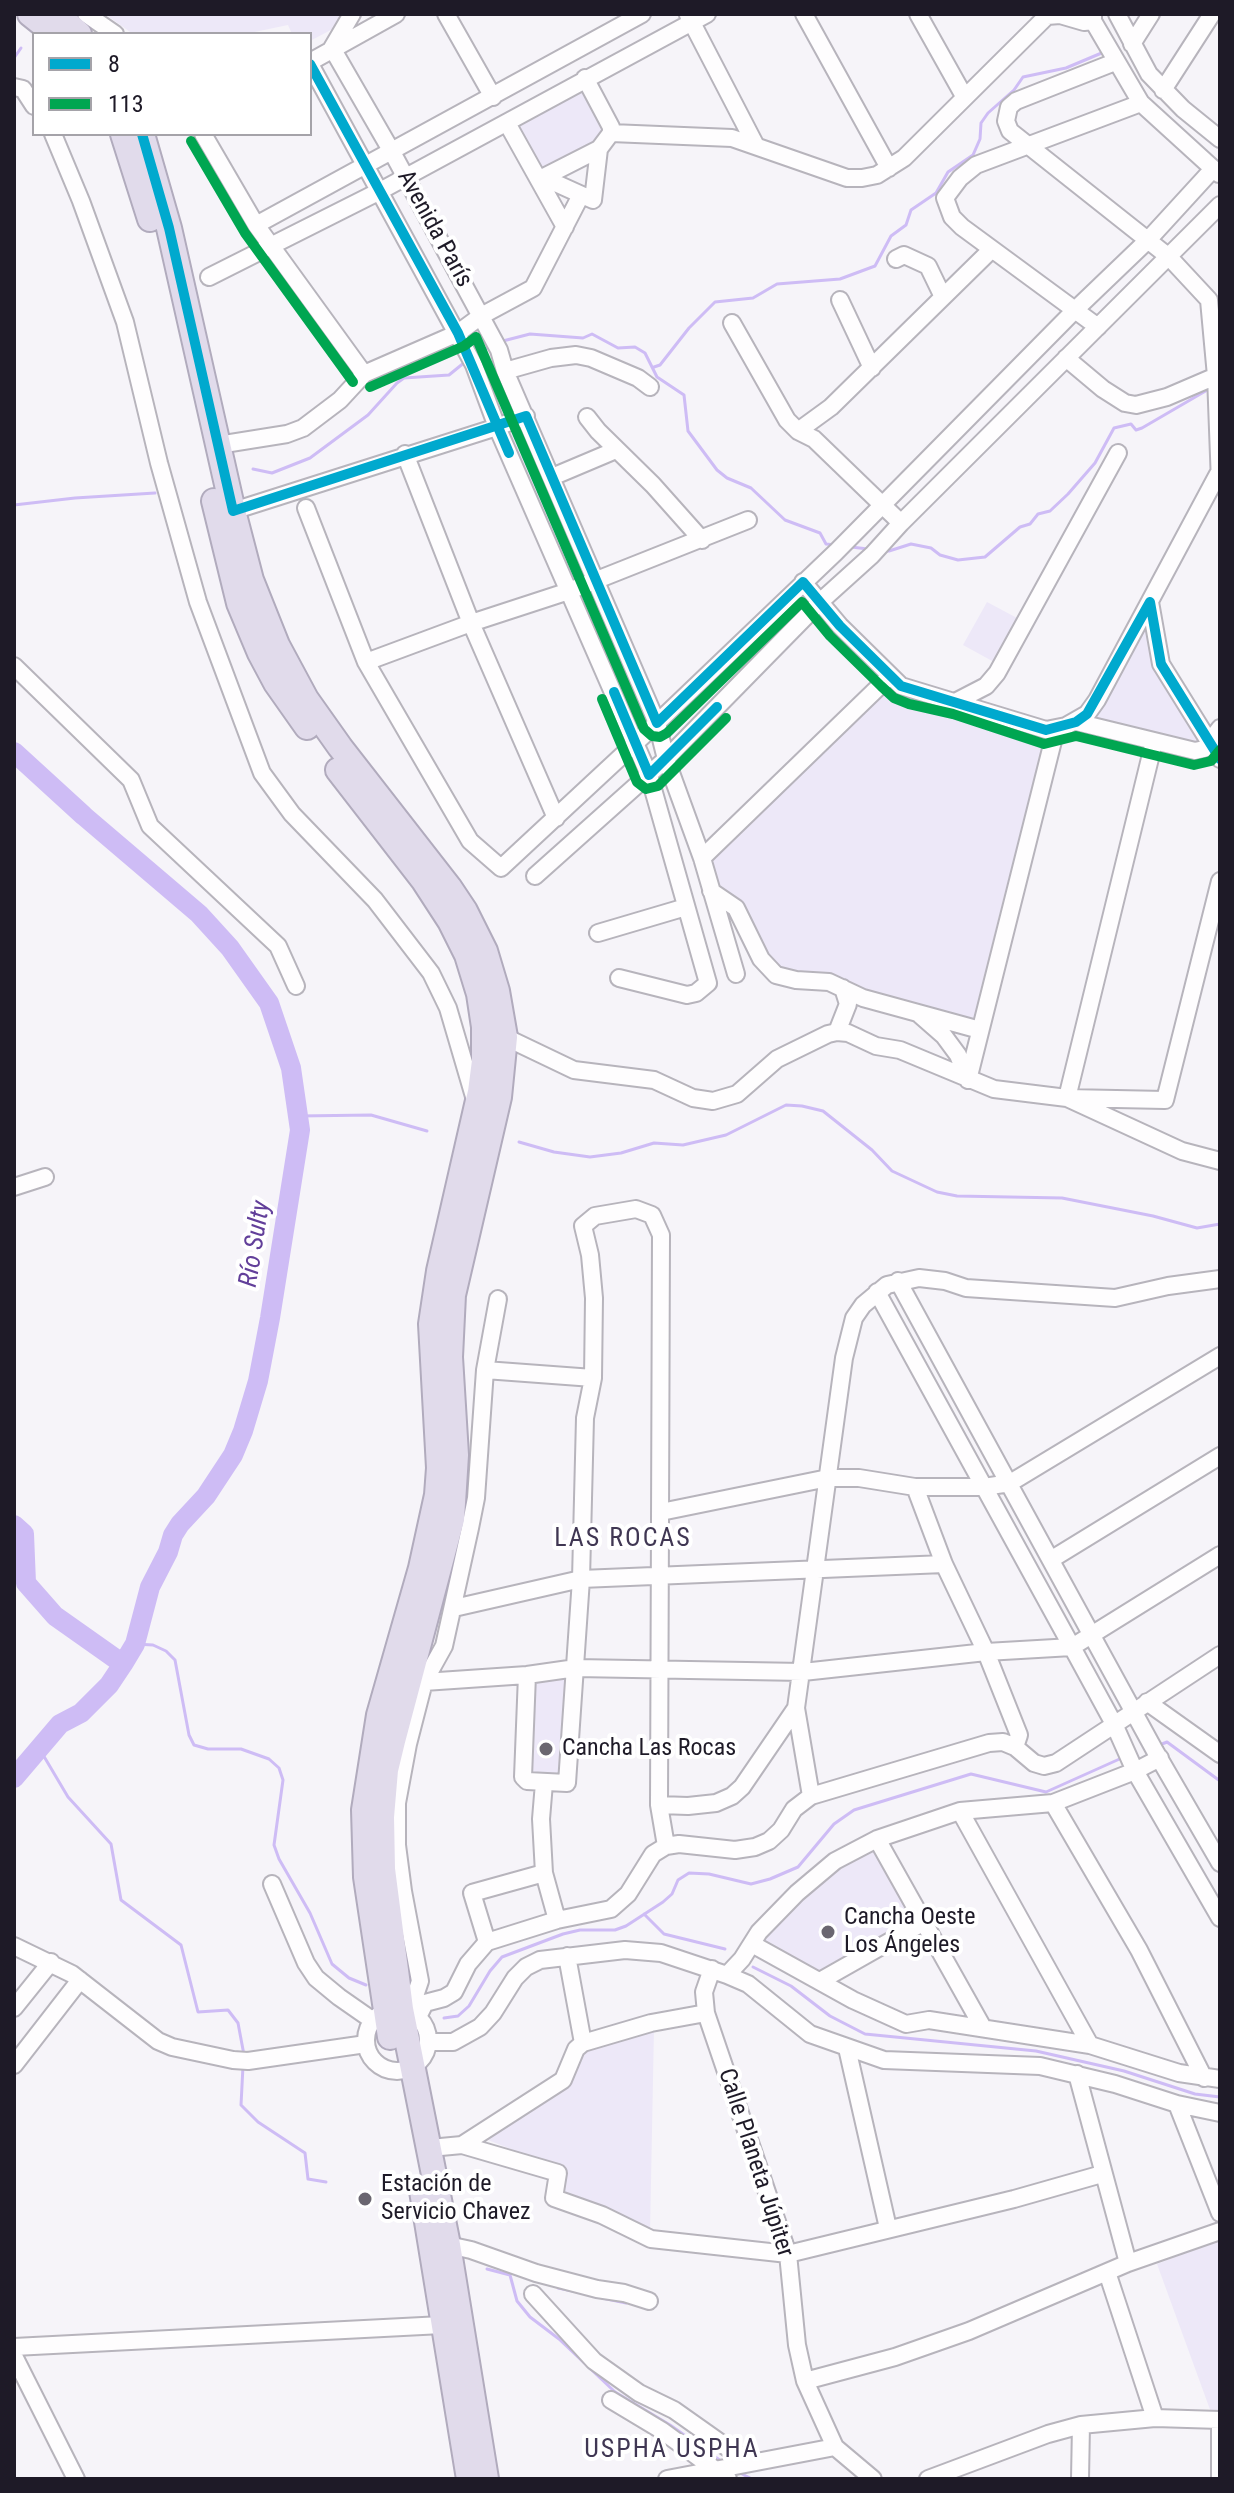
<!DOCTYPE html>
<html>
<head>
<meta charset="utf-8">
<style>
	body { margin:0 }
	#map { position:relative; width:1234px; height:2493px; overflow:hidden; background:#f6f4f9; font-family:"Roboto Condensed",sans-serif }
	canvas { display:block }
	.frame { position:absolute; inset:0; border:16px solid #1e1a27; pointer-events:none }
	.legend { position:absolute; left:32px; top:32px; width:280px; height:104px; box-sizing:border-box; background:#fff; border:2px solid #a5a3a9; margin:0; padding:10px 14px; list-style:none; font-size:24px; color:#1e1a27 }
	.legend li { display:flex; align-items:center; gap:16px; height:40px }
	.legend b { width:40px; border:2px solid #a5a3a9 }
</style>
</head>
<body>
<div id="map">
<canvas width="1234" height="2493"></canvas>
<div class="frame"></div>
<ul class="legend">
<li><b style="height:10px;background:#00a9ce"></b>8</li>
<li><b style="height:10px;background:#00a651"></b>113</li>
</ul>
</div>
<script>
const ctx = document.querySelector('canvas').getContext('2d');
ctx.lineJoin = 'round';
function fill(path, color) { ctx.fillStyle = color; ctx.fill(path, 'evenodd'); }
const poly = rows => new Path2D(rows.map(r => 'M' + r).join(''));
function strokePath(path, color, width, dash) { ctx.strokeStyle = color; ctx.lineWidth = width; ctx.lineCap = dash ? 'butt' : 'round'; ctx.setLineDash(dash || []); ctx.stroke(path); }
function write(font, color, halo, rows, align = 'center') {
  ctx.font = font + ' "Roboto Condensed",sans-serif'; ctx.lineWidth = 8; ctx.setLineDash([]); ctx.textBaseline = 'middle'; ctx.strokeStyle = halo; ctx.fillStyle = color; for (const [text, x, y, turn = 0] of rows) {
    ctx.save(); ctx.translate(x, y); ctx.rotate((+turn || 0) * Math.PI / 180); ctx.textAlign = isNaN(turn) ? turn : align; if (halo) ctx.strokeText(text, 0, 0); ctx.fillText(text, 0, 0); ctx.restore();
  }
}
fill(poly([
	[105,14,361,14,310,41,310,34,292,34,288,25,245,34,133,34],
	[580,85,605,122,604,139,550,170,541,169,517,124],
	[519,426,523,427,586,573,584,580,573,582,569,577,511,436,513,429],
	[587,589,593,592,646,720,632,716,580,600,581,592],
	[987,602,1017,618,994,662,963,645],
	[1148,614,1200,736,1198,741,1190,742,1088,720],
	[890,682,1050,736,1007,884,973,1021,867,994,836,976,777,968,715,882,709,862],
	[563,1677,567,1678,564,1775,530,1776,532,1682],
	[874,1847,915,1919,817,1972,763,1943,763,1938,778,1921,825,1878],
	[654,2028,650,2233,564,2193,567,2176,564,2170,488,2140,487,2136,569,2084,582,2052],
	[1220,2239,1220,2415,1212,2415,1157,2264]
]), '#ede8f8');
strokePath(poly([
	[14,58,21,48],
	[499,342,530,334,583,338,592,334,618,348,635,347,645,353,657,377,684,395,688,431,717,470,727,478,751,488,785,520,820,533,826,544,836,545],
	[475,355,489,347],
	[654,367,660,365,689,328,715,302,753,298,777,284,840,279,875,266,891,236,906,225,911,210,936,193,948,172,973,155,980,139,981,123,988,113,1014,90,1023,77,1066,68,1104,52],
	[253,469,272,473,310,458,368,415,397,383,404,378,449,375,465,362],
	[14,505,75,498,155,493],
	[851,547,868,549],
	[883,551,889,551,911,544,931,548,940,555,958,560,985,557,1020,527,1030,524,1038,514,1050,511,1068,494,1095,463,1114,428,1131,424,1136,430,1142,428,1209,389],
	[299,1116,371,1115,427,1131],
	[519,1142,554,1152,590,1157,621,1153,654,1143,683,1145,726,1135,786,1105,802,1106,823,1111,872,1150,892,1171,937,1192,957,1196,1062,1198,1153,1216,1197,1228,1220,1224],
	[135,1644,153,1645,166,1651,175,1660,189,1735,194,1745,208,1749,241,1749,269,1759,279,1768,283,1780,274,1845,279,1859,310,1913,332,1964,349,1978,366,1985],
	[1157,1746,1167,1742,1220,1781],
	[39,1748,68,1797,111,1844,121,1900,181,1945,198,2012,228,2010,238,2023,244,2055],
	[644,1914,664,1934,725,1949],
	[753,1967,791,1986,830,2016,865,2034,1036,2051,1124,2071,1195,2094,1220,2097],
	[444,2018,458,2016,469,2006,490,1971,502,1957,563,1934,580,1930,615,1930,626,1926,663,1902,672,1894,678,1880,689,1873,709,1874,751,1884,770,1879,798,1867,834,1824,854,1810,971,1774,1046,1792,1124,1757],
	[243,2066,241,2105,258,2122,305,2153,308,2179,326,2182],
	[487,2269,510,2275,517,2301,530,2317,559,2339,615,2392,670,2425,721,2461],
	[558,2288,583,2293],
	[602,2298,626,2303],
	[738,2472,752,2479]
]), '#cebcf5', 3);
strokePath(poly([
	[14,752,84,816,199,914,230,948,269,1003,291,1068,300,1130,270,1318,258,1381,243,1431,233,1455,206,1496,180,1524,173,1535,168,1552,150,1587,135,1644,123,1664,109,1685,81,1713,60,1724,14,1778],
	[14,1525,24,1534,26,1583,55,1616,123,1664]
]), '#cebcf5', 20);
const minor = poly([
	[86,14,115,34],
	[352,14,332,48,392,152,499,350,505,371,657,723,666,759,702,858,736,974],
	[446,14,493,97],
	[804,14,889,168],
	[918,14,964,96],
	[1093,14,1093,21,1141,103,1219,174],
	[1117,14,1149,74,1183,109,1220,139],
	[688,15,756,146],
	[1132,44,1151,14],
	[310,62,396,14],
	[1115,62,1016,101,1009,107,1006,121,1010,131,1169,257,1209,300,1216,376,1220,483],
	[310,64,474,365,497,427,649,775,708,983,696,993,687,995,619,978],
	[585,78,611,127,611,133],
	[14,87,23,89,34,106],
	[1163,90,1212,14],
	[507,123,565,227],
	[53,134,81,201,125,322,159,463,198,602,262,773,292,814,375,900,431,973,448,1008,475,1100],
	[203,134,256,225,364,374],
	[539,179,551,181,593,200,599,149,611,133,732,138,847,178,862,178,877,175,904,158,1047,16,1060,15,1084,22,1093,21],
	[540,179,599,149],
	[256,225,642,14],
	[896,259,904,255,928,266,943,297],
	[209,277,380,191,707,14],
	[840,300,872,368],
	[732,323,787,420,798,431,814,439,901,523],
	[1098,327,962,227,952,217,945,198,960,178,976,165,1141,103],
	[1066,358,1103,389,1125,403,1136,405,1167,397,1216,376],
	[505,371,551,358,576,355,591,358,638,378,650,387],
	[587,417,598,431,653,485,702,540],
	[798,431,831,407,992,249],
	[218,445,287,434,303,428,340,400,364,374,458,333,481,316,533,288,581,195],
	[405,454,471,623,556,818],
	[552,477,616,450],
	[306,508,366,662,470,841,501,868,657,723,836,552,1075,310,1148,240,1213,169],
	[233,511,497,427,526,416],
	[803,582,840,626,901,686,1046,730,1066,726,1087,714,1097,700,1218,474],
	[1150,602,1161,664,1220,759],
	[366,662,471,623,569,591,748,520],
	[14,666,131,780,150,826,278,946,296,986],
	[957,701,986,686,997,673,1118,453],
	[1076,722,1195,751,1204,749,1220,728],
	[1154,742,1067,1098,1182,1151,1220,1161],
	[702,858,890,676],
	[535,876,666,759,821,601,872,555,901,523,1220,205],
	[711,891,736,908,761,959,776,975,796,980,829,982,863,998,980,1030],
	[598,933,686,907],
	[920,1015,944,1036,958,1055,968,1080],
	[837,1032,848,1004,843,988],
	[505,1037,574,1070,654,1080,693,1098,713,1101,737,1094,777,1059,828,1034,837,1032,848,1033,876,1046,900,1050,994,1089,1067,1098,1165,1100,1220,881],
	[968,1080,1056,729],
	[14,1187,45,1177],
	[898,1281,1155,1751,1220,1863],
	[877,1292,1072,1647,1114,1724,1135,1771,1220,1918],
	[485,1370,593,1378],
	[915,1487,944,1564,986,1652,1019,1735,1015,1747],
	[661,1512,828,1478,859,1478,915,1487,984,1487,1010,1483,1220,1356],
	[1052,1559,1220,1456],
	[454,1608,581,1579,944,1564],
	[527,1675,523,1777,527,1781,567,1783,581,1579,585,1418,593,1378,594,1298,590,1255,583,1226,595,1216,636,1209,652,1215,661,1235,659,1805,666,1846],
	[424,1682,527,1675,576,1668,803,1672,986,1652,1072,1647,1220,1555],
	[1147,1702,1220,1754],
	[544,1783,541,1819,544,1873,557,1920],
	[811,1796,796,1708,844,1358,854,1318,863,1305,887,1285,919,1278,945,1281,966,1288,1115,1298,1168,1286,1220,1279],
	[1053,1803,1139,1950,1204,2078],
	[659,1805,688,1806,716,1803,732,1796,742,1787,796,1708],
	[960,1811,1090,2045],
	[877,1839,982,2026],
	[272,1884,306,1963,316,1978,339,1997,372,2020],
	[487,1942,472,1893,544,1873],
	[752,1944,853,2000,906,2024,929,2020,1090,2045,1179,2073,1220,2079],
	[14,1946,72,1974,158,2041,172,2047,233,2060,248,2061,366,2044],
	[567,1956,583,2043],
	[712,1969,704,1992,706,2013,788,2254,797,2345,805,2381,835,2447,873,2479],
	[727,1975,742,1959,759,1932,797,1893,835,1861,877,1839,960,1811,1053,1803,1135,1771,1160,1758],
	[820,1981,924,1922],
	[14,2008,51,1962],
	'366 2040a31 31 0 1 1 62 0a31 31 0 1 1-62 0Z',
	[410,2011,420,1981,403,1891,397,1845,397,1803,408,1744,424,1682,444,1646,470,1528,476,1498,485,1370,498,1299],
	[418,2017,425,2003,444,1998,454,1992,468,1964,487,1942,557,1920,611,1909,628,1894,653,1854,666,1846,679,1844,735,1850,755,1847,769,1841,781,1830,794,1809,811,1796,989,1743,1003,1742,1015,1747,1034,1763,1044,1766,1056,1763,1220,1655],
	[428,2042,453,2042,480,2027,493,2013,515,1978,526,1967,540,1960,625,1950,661,1953,727,1975,748,1984,810,2034,884,2060,1040,2066,1115,2084,1177,2104,1220,2113],
	[847,2048,888,2228],
	[14,2065,80,1980],
	[1077,2074,1128,2263],
	[1177,2104,1220,2213],
	[462,2145,558,2173,554,2198,602,2215,651,2239,788,2254,1014,2199,1102,2174],
	[430,2148,462,2145,563,2080,576,2049,583,2043,651,2023,706,2013],
	[448,2245,471,2250,536,2273,597,2289,624,2293,649,2301],
	[1107,2272,1155,2418],
	[533,2294,594,2361,639,2393,674,2410,749,2463],
	[14,2347,442,2325],
	[14,2356,76,2479],
	[805,2381,895,2357,969,2331,1128,2263,1220,2231],
	[611,2400,661,2430,728,2479],
	[667,2479,835,2447],
	[928,2479,1048,2434,1081,2425,1155,2418,1220,2420,1220,2479],
	[1080,2479,1081,2425]
]);
const highway = poly([
	[30,14,55,34],
	[57,14,79,34],
	[123,134,150,219],
	[142,134,169,228,233,511,251,580,277,645,306,699,340,747,449,887,465,911,485,951,497,991,505,1037,499,1097,453,1295,450,1357,456,1455,452,1519,393,1741,386,1770,382,1817,383,1869,401,2009,448,2245,486,2479],
	[214,501,239,603,260,653,276,683,307,727],
	[338,770,424,881,450,921,467,955,479,994,484,1027,484,1061,480,1092,439,1271,431,1324,439,1468,437,1495,421,1568,379,1715,364,1810,366,1877,390,2037],
	[422,2191,469,2479]
]);
strokePath(minor, '#b7b4bc', 20);
strokePath(highway, '#b1abbd', 28);
strokePath(minor, '#fefdfe', 16);
strokePath(highway, '#e1dbeb', 24);
strokePath(poly([
	[310,64,458,333,509,453],
	[142,134,169,228,233,511,526,416,657,723,803,582,840,626,901,686,1046,730,1076,722,1087,714,1150,602],
	[1150,602,1161,664,1220,759],
	[614,692,649,775,717,707]
]), '#00a9ce', 10);
strokePath(poly([
	[191,141,245,233,353,382],
	[370,387,464,346,476,337,644,729,652,736,660,737,667,733,802,602,830,636,881,686,894,698,909,704,953,714,1044,744,1076,736,1194,765,1211,761,1220,750],
	[602,699,637,782,646,789,658,786,726,718]
]), '#00a651', 10);
for (const [x, y, r, color] of [
	[546,1749,8,"#6a6670"],
	[828,1932,8,"#6a6670"],
	[365,2199,8,"#6a6670"]
]) { const dot = new Path2D(); dot.arc(x, y, r, 0, 2 * Math.PI); ctx.fillStyle = color; ctx.fill(dot); strokePath(dot, '#fff', 3); }
write('24px', '#1e1a27', '#fff', [
	["Avenida París",434,229,61],
	["Calle Planeta Júpiter",755,2163,72]
]);
write('24px', '#1e1a27', '#fff', [
	["Cancha Las Rocas",562,1749],
	["Cancha Oeste",844,1918],
	["Los Ángeles",844,1946],
	["Estación de",381,2185],
	["Servicio Chavez",381,2213]
], 'left');
write('italic 26px', '#623f9a', '#fff', [
	["Río Sulty",256,1244,-81]
]);
ctx.letterSpacing = '2px';
write('26px', '#403753', '#fff', [
	["LAS ROCAS",623,1539],
	["USPHA USPHA",672,2450]
]);
ctx.letterSpacing = '0px';
</script>
</body>
</html>
